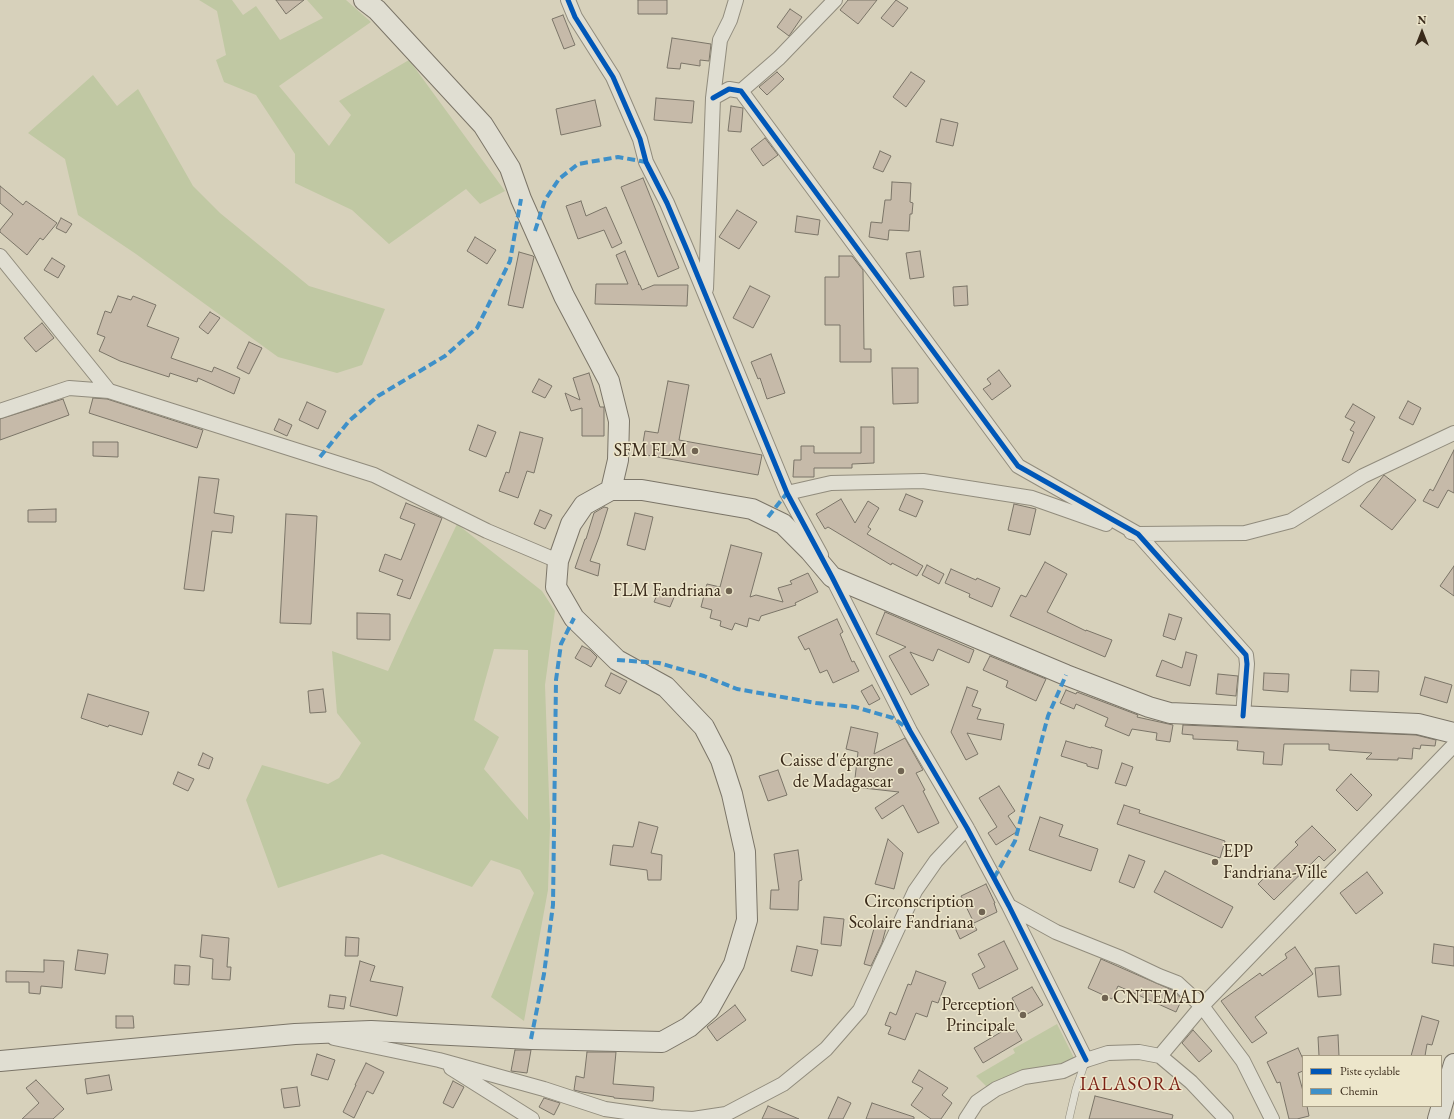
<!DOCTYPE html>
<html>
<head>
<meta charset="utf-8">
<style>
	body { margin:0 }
	#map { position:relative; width:1454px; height:1119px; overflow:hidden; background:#d7d1bb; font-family:"EB Garamond",serif }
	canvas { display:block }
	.legend { position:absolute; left:1302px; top:1055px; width:140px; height:52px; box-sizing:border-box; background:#ede6cb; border:1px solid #a59b84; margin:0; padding:5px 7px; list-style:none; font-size:12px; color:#392a1a }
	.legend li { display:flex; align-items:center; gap:8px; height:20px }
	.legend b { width:20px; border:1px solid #a59b84 }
	.north { position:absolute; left:1402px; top:12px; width:40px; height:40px; -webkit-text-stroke:3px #ede6cb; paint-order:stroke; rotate:0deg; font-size:11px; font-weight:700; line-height:16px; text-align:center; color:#392a1a }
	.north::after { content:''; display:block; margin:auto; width:14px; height:18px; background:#392a1a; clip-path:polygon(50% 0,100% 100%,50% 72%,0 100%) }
</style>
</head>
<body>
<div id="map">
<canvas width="1454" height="1119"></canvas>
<ul class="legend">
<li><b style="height:5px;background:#0057b8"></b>Piste cyclable</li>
<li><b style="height:5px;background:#3e90c9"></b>Chemin</li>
</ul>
<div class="north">N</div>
</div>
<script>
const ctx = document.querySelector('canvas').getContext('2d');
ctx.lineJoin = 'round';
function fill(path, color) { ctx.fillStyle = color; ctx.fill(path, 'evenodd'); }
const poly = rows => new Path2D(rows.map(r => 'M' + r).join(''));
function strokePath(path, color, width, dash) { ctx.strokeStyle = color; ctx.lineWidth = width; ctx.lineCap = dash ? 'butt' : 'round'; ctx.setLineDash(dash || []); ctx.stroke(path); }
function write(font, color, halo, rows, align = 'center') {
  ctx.font = font + ' "EB Garamond",serif'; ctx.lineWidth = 3; ctx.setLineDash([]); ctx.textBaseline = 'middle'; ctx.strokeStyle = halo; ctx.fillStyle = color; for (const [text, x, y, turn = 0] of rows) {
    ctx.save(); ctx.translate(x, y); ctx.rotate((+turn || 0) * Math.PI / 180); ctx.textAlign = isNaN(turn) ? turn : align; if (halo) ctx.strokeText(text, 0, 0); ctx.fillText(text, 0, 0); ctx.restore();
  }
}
fill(poly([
	[199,0,232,0,243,15,256,6,280,40,323,18,307,0,346,0,371,22,279,86,329,146,351,115,339,101,409,60,505,191,480,204,466,189,389,244,352,210,295,183,295,154,256,95,224,82,216,60,226,55,217,11],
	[93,75,117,106,138,89,193,186,220,213,309,286,385,309,362,365,337,373,278,357,136,254,78,215,65,159,28,133],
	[457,524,542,591,555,611,545,685,550,825,548,890,524,1021,491,997,534,893,520,870,491,860,472,887,382,854,278,888,246,800,262,765,328,784,339,778,361,743,337,713,332,651,388,671,407,629],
	[494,649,528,650,528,820,484,769,499,737,474,720],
	[1057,1024,1074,1058,1066,1064,1000,1079,988,1088,976,1076,1015,1053,1013,1049]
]), '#c0c8a3');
const building = poly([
	[276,0,304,0,286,14,276,0],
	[638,0,667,0,667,14,638,14,638,0],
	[848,0,877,0,858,24,840,10,848,0],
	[896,0,908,8,893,27,881,18,896,0],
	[790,9,802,17,789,36,777,27,790,9],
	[563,15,575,45,564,49,552,19,563,15],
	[672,38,711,44,709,61,700,60,700,66,681,63,680,69,667,68,672,38],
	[777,72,784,79,767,95,759,87,777,72],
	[911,72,925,81,906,107,893,97,911,72],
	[656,98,694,101,692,123,654,120,656,98],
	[595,100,601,126,561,135,556,109,595,100],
	[731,106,743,108,741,132,728,131,731,106],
	[941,119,958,123,953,146,936,142,941,119],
	[765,138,778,155,763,166,751,149,765,138],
	[880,151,891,156,883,172,873,168,880,151],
	[643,178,679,268,658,277,621,187,643,178],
	[892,182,911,183,910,202,913,203,912,214,910,214,909,231,889,230,888,240,869,237,871,222,882,223,885,200,891,200,892,182],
	[0,186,23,205,26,201,57,223,43,240,40,238,27,255,0,232,0,230,13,214,0,203,0,186],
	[581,201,586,216,606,207,622,243,612,248,604,230,578,239,566,206,581,201],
	[737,210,757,222,739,249,719,237,737,210],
	[797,216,820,220,818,235,795,232,797,216],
	[61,218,72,224,66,233,56,228,61,218],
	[475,237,496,250,487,264,467,251,475,237],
	[625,251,639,284,638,284,640,285,642,290,654,285,688,285,687,306,595,304,596,284,628,284,616,255,625,251],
	[920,251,924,277,910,279,906,253,920,251],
	[519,252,533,256,534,257,523,308,508,305,519,252],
	[839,256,852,256,863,270,864,349,871,349,871,362,840,362,840,325,825,325,825,277,839,277,839,256],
	[52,258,65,266,58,278,44,270,52,258],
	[750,286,770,296,753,328,733,318,750,286],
	[967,286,968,305,954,306,953,287,967,286],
	[118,296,131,300,133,296,156,305,147,326,179,338,171,358,212,372,214,367,240,378,234,394,198,378,197,382,170,373,169,377,120,361,99,351,105,337,97,334,105,311,111,313,118,296],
	[210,312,220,318,208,334,199,327,210,312],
	[42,323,54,338,36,352,24,338,42,323],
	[249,342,262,348,249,374,237,368,249,342],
	[771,354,785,393,767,399,760,378,758,379,751,362,771,354],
	[892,368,918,368,918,403,893,404,892,368],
	[999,370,1011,386,992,400,983,389,991,384,987,379,999,370],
	[589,373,600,407,604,407,604,436,582,436,582,408,571,411,565,393,580,400,573,378,589,373],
	[539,379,552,386,545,398,532,392,539,379],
	[668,381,689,385,679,440,762,455,758,475,641,454,645,431,658,433,668,381],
	[93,398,107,399,203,430,197,448,89,413,93,398],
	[63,399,69,415,0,440,0,419,63,399],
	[1408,401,1421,408,1413,425,1399,418,1408,401],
	[307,402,326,411,318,429,299,420,307,402],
	[1353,404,1375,417,1349,463,1342,460,1354,432,1350,430,1355,422,1345,417,1353,404],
	[279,419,292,425,287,436,274,430,279,419],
	[478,425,496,432,486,457,469,450,478,425],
	[861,427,874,427,874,463,852,464,852,468,814,468,814,477,793,477,794,460,801,460,801,446,814,446,814,453,861,453,861,427],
	[520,432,543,438,534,473,527,471,518,498,499,491,506,472,509,473,520,432],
	[93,442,118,442,118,457,93,456,93,442],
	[1454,450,1454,493,1448,490,1438,508,1423,501,1430,489,1433,491,1454,450],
	[1384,475,1416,500,1392,530,1360,506,1384,475],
	[199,477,219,479,214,513,234,516,232,533,212,531,204,591,184,589,199,477],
	[906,494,923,501,916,517,899,510,906,494],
	[841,499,855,523,868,501,879,508,868,527,871,529,867,534,923,566,917,576,892,563,891,565,828,527,825,529,816,514,841,499],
	[406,503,442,518,410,599,397,595,403,580,379,571,385,554,401,560,415,524,400,518,406,503],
	[1014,504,1036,509,1030,535,1008,530,1014,504],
	[604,507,608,508,599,537,590,561,600,564,598,576,575,568,585,539,586,539,594,513,604,507],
	[56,509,56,522,28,522,28,510,56,509],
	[540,510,552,515,545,529,534,524,540,510],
	[635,513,653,517,645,550,627,545,635,513],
	[286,514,317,516,311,624,280,623,286,514],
	[731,545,762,553,750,597,756,595,783,602,778,588,792,584,790,581,808,573,818,592,795,603,796,605,761,616,759,621,749,618,747,627,735,623,732,630,720,626,721,621,710,618,712,610,701,607,707,584,720,587,731,545],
	[1045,562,1067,574,1047,612,1086,631,1086,630,1112,640,1105,657,1010,616,1021,595,1026,597,1045,562],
	[927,565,944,574,939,584,922,575,927,565],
	[1454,566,1454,596,1440,586,1454,566],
	[951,569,976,580,977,578,1000,588,992,607,969,597,970,594,945,583,951,569],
	[659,590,675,595,670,607,654,602,659,590],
	[885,612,974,650,969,663,938,649,933,661,910,652,929,685,911,695,889,656,906,647,876,634,885,612],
	[357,613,390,614,390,640,357,639,357,613],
	[1169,614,1182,618,1175,640,1163,636,1169,614],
	[837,619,843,632,840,634,852,662,854,661,859,671,833,683,827,670,820,673,809,648,805,650,798,637,837,619],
	[582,646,590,650,597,657,591,667,575,658,582,646],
	[1186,652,1197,655,1190,686,1156,676,1162,660,1182,668,1186,652],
	[990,656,1046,679,1036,701,1006,687,1008,681,983,670,990,656],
	[1351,670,1379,671,1378,692,1350,691,1351,670],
	[611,673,627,681,620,694,605,686,611,673],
	[1264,673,1289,674,1288,692,1263,690,1264,673],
	[1218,674,1238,676,1236,696,1216,694,1218,674],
	[1425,677,1452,685,1447,703,1420,695,1425,677],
	[872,685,880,699,869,705,861,691,872,685],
	[967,687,978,691,972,706,981,709,977,719,1004,724,1001,740,967,733,978,754,966,760,951,732,967,687],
	[323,689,326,712,310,713,308,691,323,689],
	[1066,690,1076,694,1077,692,1138,715,1137,717,1173,725,1170,742,1156,740,1157,733,1132,729,1129,736,1105,726,1108,718,1076,704,1074,709,1060,703,1066,690],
	[88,694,149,712,142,735,109,725,108,727,81,718,88,694],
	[1183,725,1416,735,1436,740,1435,746,1421,745,1420,749,1413,748,1412,759,1398,758,1398,760,1366,759,1372,753,1329,750,1329,744,1284,744,1282,765,1263,764,1264,752,1237,750,1238,741,1193,739,1193,735,1182,734,1183,725],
	[851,727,878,733,874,754,905,738,923,770,916,773,925,790,923,791,939,823,918,833,903,805,882,819,875,808,899,792,854,787,858,752,846,749,851,727],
	[1066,741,1091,748,1091,747,1102,750,1098,769,1087,766,1087,764,1061,756,1066,741],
	[203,753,213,758,209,769,198,765,203,753],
	[1122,763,1133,767,1126,786,1115,783,1122,763],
	[778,770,787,795,768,801,759,776,778,770],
	[178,772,194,779,188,791,173,784,178,772],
	[1351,774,1372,795,1357,811,1336,790,1351,774],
	[999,786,1015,811,1008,816,1018,831,996,845,988,833,997,827,979,798,999,786],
	[1124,805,1140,810,1139,813,1225,841,1220,858,1117,824,1124,805],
	[1040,817,1063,825,1059,836,1098,849,1091,871,1029,850,1040,817],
	[639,822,658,827,651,853,662,855,661,880,648,880,647,870,610,865,613,845,633,847,639,822],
	[1312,826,1336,850,1324,861,1319,856,1274,900,1258,884,1298,845,1295,842,1312,826],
	[888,839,903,853,894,889,875,884,888,839],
	[798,850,802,880,799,881,798,910,770,909,771,890,779,890,774,854,798,850],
	[1129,855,1145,861,1134,888,1119,882,1129,855],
	[1165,871,1233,907,1222,928,1154,892,1165,871],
	[1367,872,1383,893,1356,914,1340,893,1367,872],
	[986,884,995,903,994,903,997,912,974,923,961,896,986,884],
	[824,917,844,919,841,946,821,944,824,917],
	[971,920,977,930,960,939,955,928,971,920],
	[875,925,886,928,882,943,871,966,864,964,875,925],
	[202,935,229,938,227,967,231,967,230,980,212,979,213,959,200,957,202,935],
	[346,937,359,938,358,956,345,956,346,937],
	[1004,941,1018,969,979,989,972,974,985,967,978,954,1004,941],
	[1434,944,1454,947,1454,966,1432,963,1434,944],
	[797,946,818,950,812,976,791,971,797,946],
	[1295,947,1313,974,1255,1017,1267,1033,1252,1043,1221,1001,1260,973,1262,976,1287,958,1285,954,1295,947],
	[78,950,108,954,105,974,75,970,78,950],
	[1101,959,1172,990,1182,999,1176,1012,1118,986,1112,999,1088,988,1101,959],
	[44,960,64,961,62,988,41,986,40,994,29,993,29,982,6,982,6,971,44,972,44,960],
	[360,961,375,966,370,981,403,987,397,1016,350,1006,360,961],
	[175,965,190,966,189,985,174,984,175,965],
	[1339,966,1341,995,1318,997,1315,968,1339,966],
	[916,971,946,982,938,1003,932,1001,927,1017,916,1013,905,1040,888,1034,891,1027,885,1025,890,1012,896,1015,908,984,911,985,916,971],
	[1032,987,1043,1005,1022,1017,1012,998,1032,987],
	[330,995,346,997,344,1009,328,1007,330,995],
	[735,1005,746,1020,717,1041,707,1027,735,1005],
	[116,1016,133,1016,134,1028,116,1028,116,1016],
	[1422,1016,1439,1021,1432,1045,1427,1044,1425,1056,1411,1056,1422,1016],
	[1013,1025,1022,1040,983,1063,974,1048,1013,1025],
	[1193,1030,1212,1051,1199,1062,1182,1043,1193,1030],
	[1338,1035,1339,1056,1319,1056,1318,1037,1338,1035],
	[1298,1048,1303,1059,1303,1071,1298,1073,1303,1091,1303,1106,1307,1106,1309,1116,1297,1119,1289,1119,1280,1082,1277,1083,1267,1062,1298,1048],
	[515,1050,531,1050,527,1073,511,1071,515,1050],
	[587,1052,616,1052,613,1084,654,1087,653,1101,614,1098,614,1097,582,1092,574,1090,576,1076,584,1078,587,1052],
	[317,1054,335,1060,328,1080,311,1075,317,1054],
	[366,1063,384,1072,373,1094,367,1091,354,1118,343,1112,356,1085,355,1085,366,1063],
	[919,1070,948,1088,942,1095,952,1103,941,1119,931,1119,911,1105,923,1088,912,1082,919,1070],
	[109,1075,112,1090,87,1094,85,1079,109,1075],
	[36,1080,64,1109,53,1119,22,1119,39,1103,26,1088,36,1080],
	[453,1081,464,1087,453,1108,443,1103,453,1081],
	[297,1087,300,1106,284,1108,281,1089,297,1087],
	[1095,1096,1173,1115,1172,1119,1089,1119,1095,1096],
	[838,1097,851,1103,843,1119,828,1119,838,1097],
	[544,1098,560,1103,554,1115,539,1107,544,1098],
	[872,1103,914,1117,914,1119,866,1119,872,1103],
	[768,1106,799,1119,762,1119,768,1106]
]);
fill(building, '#c6baa9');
strokePath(building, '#7b7568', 1);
const lane = poly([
	[1069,1119,1076,1089,1085,1062]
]);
const street = poly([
	[568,0,575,17,613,77,640,139,646,162,667,203,687,250,787,493,821,555],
	[741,91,779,58,835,0],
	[713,98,729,89,741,91,1018,466,1138,534,1246,655,1247,664,1243,716],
	[0,256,109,391],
	[706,289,713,98,720,40,730,20,736,0],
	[0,411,69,388,109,391,374,475,487,531,558,561],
	[787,493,831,483,923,481,1032,498,1106,524],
	[1131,532,1138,534,1245,533,1291,521,1363,476,1454,433],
	[831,575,910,731,967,828,1009,906,1086,1060],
	[1009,906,1056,932,1121,958,1159,976,1177,983,1202,1006,1243,1061,1272,1119],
	[334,1038,439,1060,544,1089,605,1109,660,1117,693,1119,726,1114,783,1084,826,1049,860,1010,915,891,936,861,967,828],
	[1160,1056,1202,1006,1454,745],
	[451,1068,532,1119],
	[966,1119,977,1102,996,1089,1024,1077,1063,1071,1086,1060,1108,1053,1139,1052,1160,1056,1191,1082,1226,1119]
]);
const secondary = poly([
	[364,0,377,10,483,125,510,168,521,199,564,296,609,381,619,421,618,460,611,490],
	[0,1061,295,1034,371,1031,531,1039,662,1042,689,1027,709,1009,734,964,747,920,745,852,732,794,721,760,704,727,666,687,617,660,574,618,556,587,558,561,571,524,584,505,611,490,642,490,752,509,783,524,810,551,832,577,1066,675,1149,707,1170,713,1418,724,1454,733],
	[1438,1119,1454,1064]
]);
strokePath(lane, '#918c7d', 8);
strokePath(street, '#918c7d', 16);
strokePath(secondary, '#7b7568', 22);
strokePath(lane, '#e0ded2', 7);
strokePath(street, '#e0ded2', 14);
strokePath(secondary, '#e0ded2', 20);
strokePath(poly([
	[535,231,545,200,559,179,578,164,618,157,646,162],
	[320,457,349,421,378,396,445,356,477,328,510,261,521,199],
	[768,517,787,493],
	[617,660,659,663,704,676,737,689,816,703,855,707,893,718,907,728],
	[994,878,1015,841,1048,716,1066,675],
	[531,1039,544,974,553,905,556,680,561,644,574,618]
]), '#3e90c9', 4, [8, 4]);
strokePath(poly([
	[568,0,575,17,613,77,640,139,646,162,667,203,687,250,787,493,832,577,910,731,967,828,1009,906,1086,1060],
	[713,98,729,89,741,91,1018,466,1138,534,1246,655,1247,664,1243,716]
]), '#0057b8', 5);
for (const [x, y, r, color] of [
	[695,451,4,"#706452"],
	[729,591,4,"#706452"],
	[901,771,4,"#706452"],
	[1215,862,4,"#706452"],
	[982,912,4,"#706452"],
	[1105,998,4,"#706452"],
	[1023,1015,4,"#706452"]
]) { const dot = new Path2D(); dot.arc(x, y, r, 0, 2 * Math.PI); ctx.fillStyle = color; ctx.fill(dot); strokePath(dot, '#ede6cb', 1.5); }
write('18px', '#392a1a', '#ede6cb', [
	["SFM FLM",687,451],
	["FLM Fandriana",721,591],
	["Caisse d'épargne",893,761],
	["de Madagascar",893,782],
	["EPP",1223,852,"left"],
	["Fandriana-Ville",1223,873,"left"],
	["Circonscription",974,902],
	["Scolaire Fandriana",974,923],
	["CNTEMAD",1113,998,"left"],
	["Perception",1015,1005],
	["Principale",1015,1026]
], 'right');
ctx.letterSpacing = '1px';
write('19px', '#7a1f14', '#ede6cb', [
	["IALASORA",1131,1085]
]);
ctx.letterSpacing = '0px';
</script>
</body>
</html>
